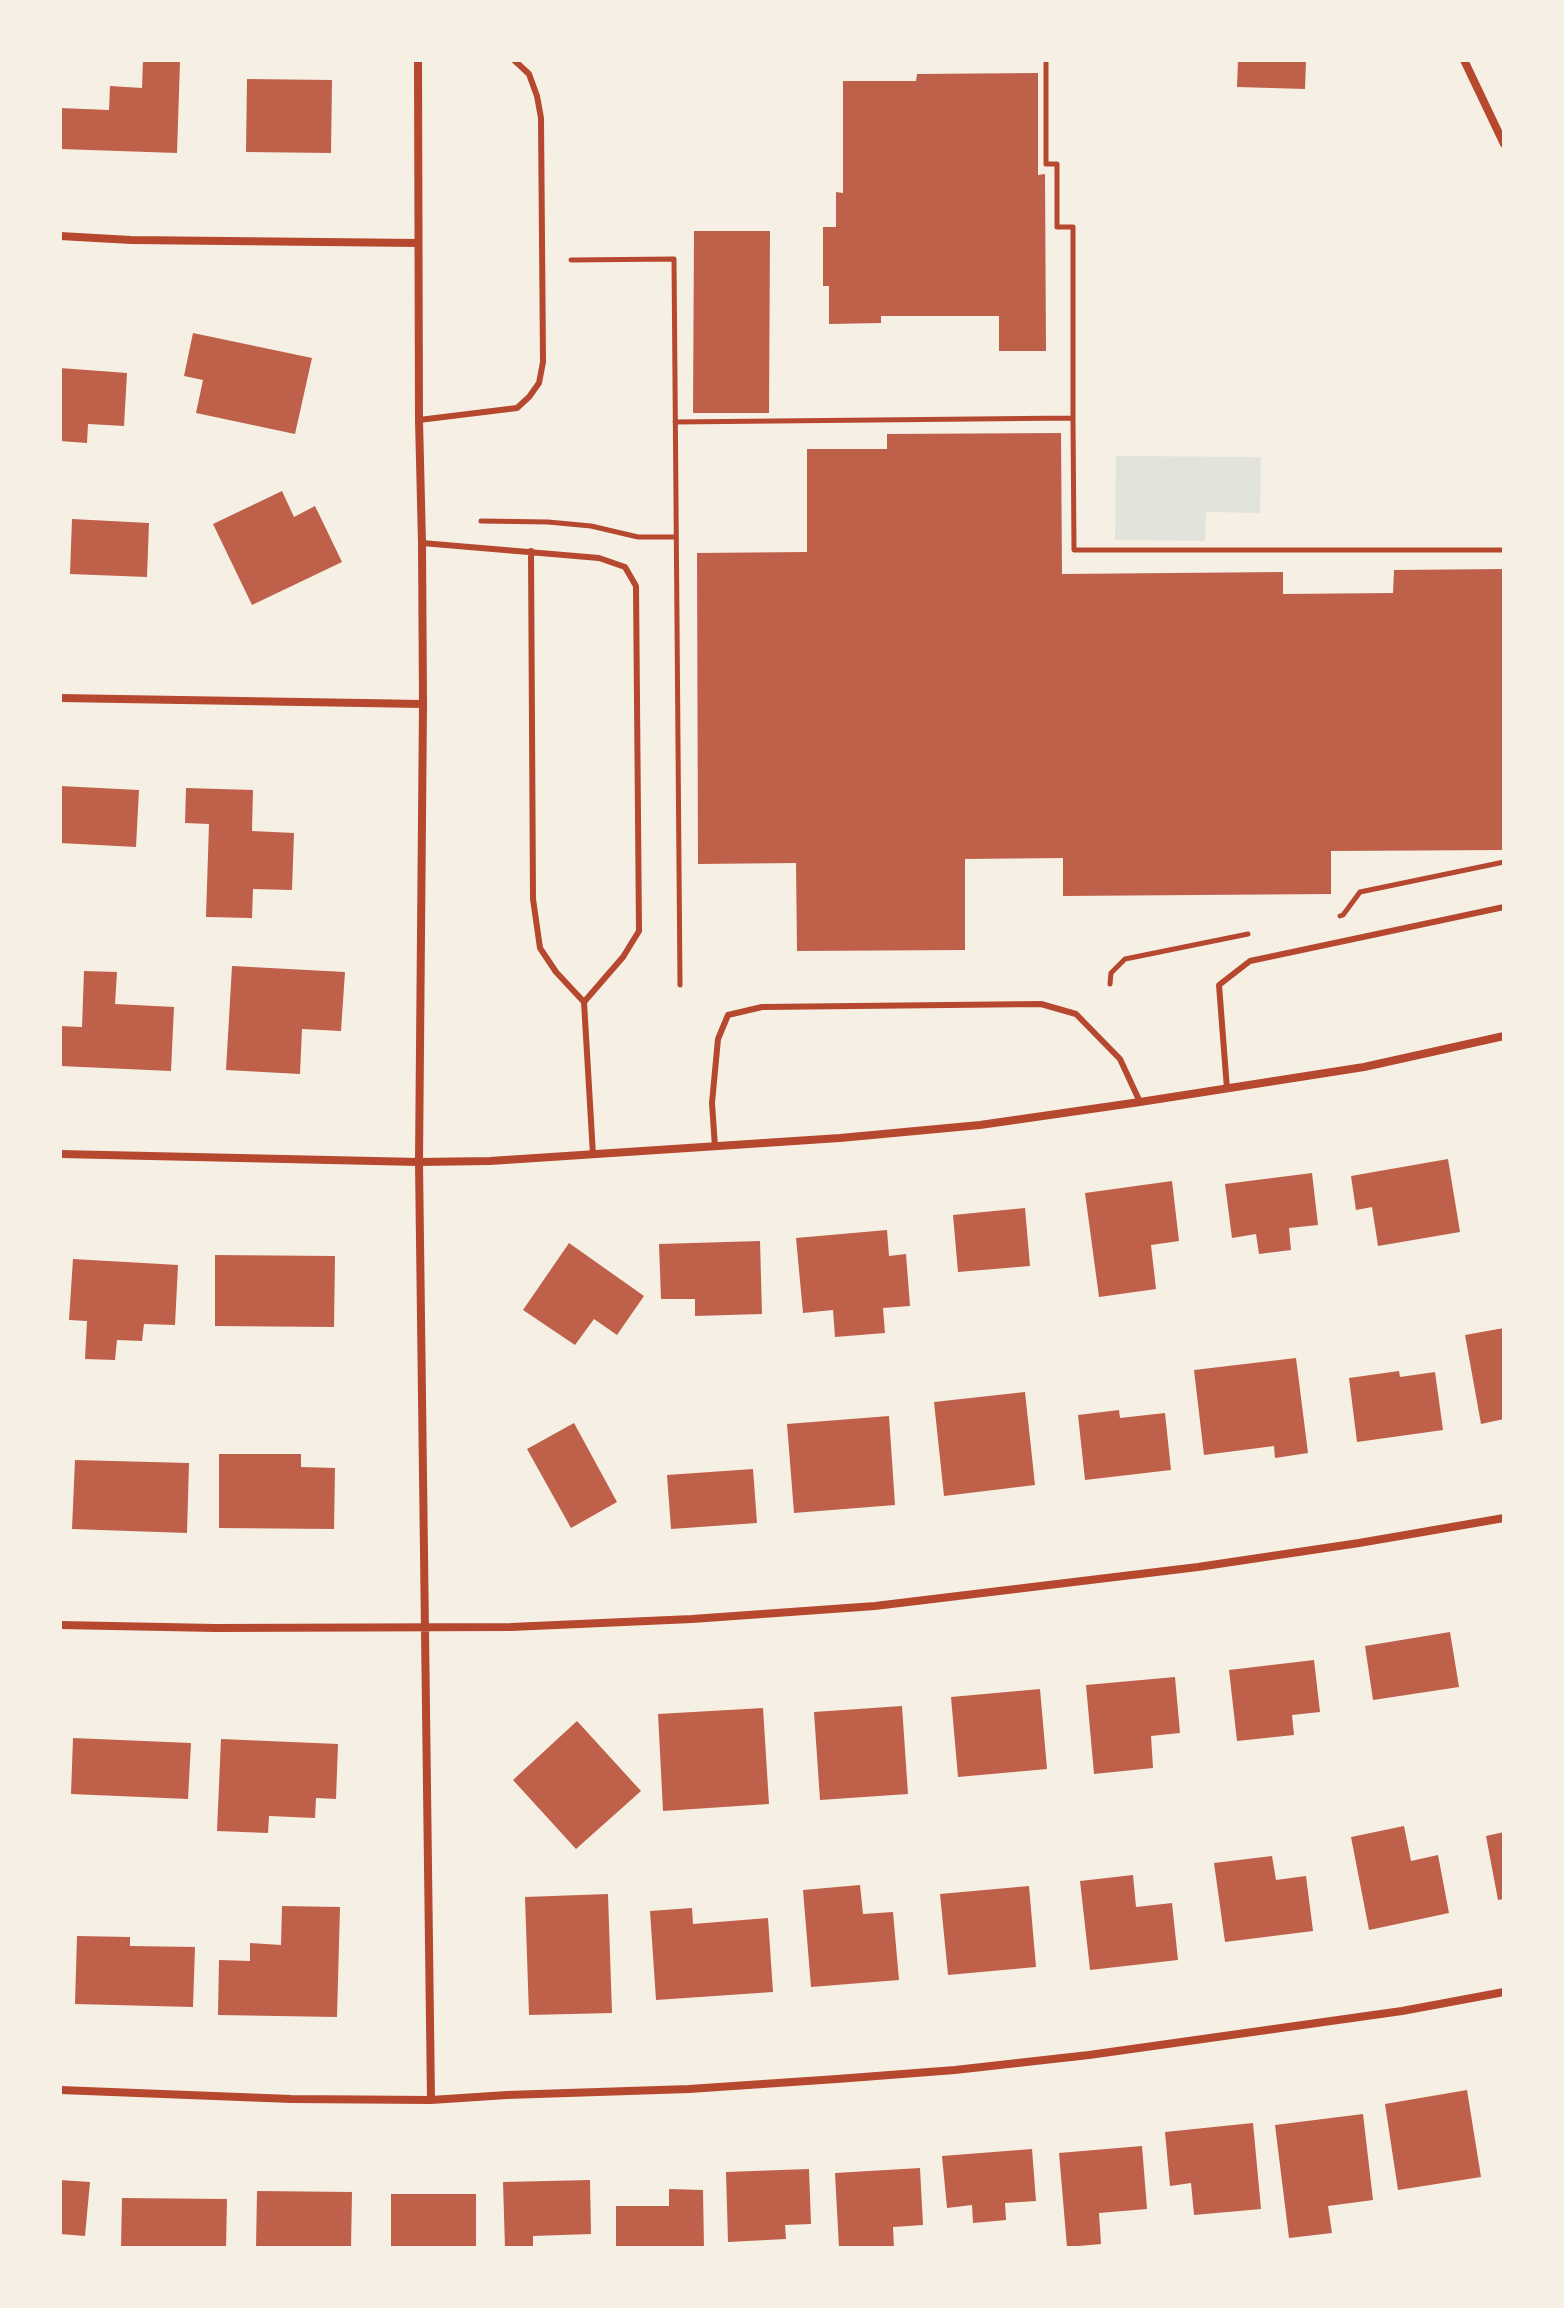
<!DOCTYPE html>
<html>
<head>
<meta charset="utf-8">
<style>
	body { margin:0 }
	#map { position:relative; width:1564px; height:2308px; overflow:hidden; background:#f6efe4; font-family:Mulish,sans-serif }
	canvas { display:block }
	.frame { position:absolute; inset:0; border:62px solid #f6efe4; pointer-events:none }
</style>
</head>
<body>
<div id="map">
<canvas width="1564" height="2308"></canvas>
<div class="frame"></div>
</div>
<script>
const ctx = document.querySelector('canvas').getContext('2d');
ctx.lineJoin = 'round';
function fill(path, color) { ctx.fillStyle = color; ctx.fill(path, 'evenodd'); }
const poly = rows => new Path2D(rows.map(r => 'M' + r).join(''));
function strokePath(path, color, width, dash) { ctx.strokeStyle = color; ctx.lineWidth = width; ctx.lineCap = dash ? 'butt' : 'round'; ctx.setLineDash(dash || []); ctx.stroke(path); }
fill(poly([
	[1116,456,1261,457,1260,513,1206,512,1205,541,1115,540]
]), '#e2e4dc');
fill(poly([
	[143,60,180,62,177,153,60,149,60,108,109,110,110,86,142,88],
	[1238,60,1306,60,1305,89,1237,87],
	[1038,73,1038,175,1045,174,1046,351,999,351,999,316,881,316,881,323,829,324,829,286,823,286,823,227,836,227,836,192,843,193,843,81,916,81,917,74],
	[247,79,332,80,331,153,246,152],
	[694,231,770,231,769,413,693,413],
	[193,333,312,358,295,434,196,413,203,380,184,376],
	[60,368,127,373,124,426,88,424,87,443,60,441],
	[1061,433,1062,574,1283,572,1283,594,1393,593,1394,570,1504,569,1504,850,1331,851,1331,894,1063,896,1063,858,965,859,965,950,797,951,796,863,698,864,697,553,807,552,807,449,887,449,887,434],
	[282,491,294,517,315,506,342,562,252,605,213,524],
	[72,519,149,523,147,577,70,574],
	[60,786,139,790,136,847,60,843],
	[186,788,253,790,252,831,294,833,292,890,253,889,252,918,206,917,209,824,185,823],
	[232,966,345,972,341,1031,302,1029,300,1074,226,1070],
	[84,971,117,972,115,1004,174,1007,171,1071,60,1066,60,1026,82,1027],
	[1448,1159,1460,1232,1378,1246,1372,1207,1356,1210,1351,1176],
	[1312,1173,1318,1225,1289,1228,1291,1250,1259,1254,1256,1234,1232,1238,1225,1184],
	[1172,1181,1179,1241,1151,1245,1156,1289,1099,1297,1085,1193],
	[1025,1208,1030,1266,958,1272,953,1215],
	[887,1230,889,1256,906,1254,910,1306,883,1308,885,1333,835,1337,833,1310,803,1313,796,1238],
	[760,1241,762,1314,695,1316,695,1299,661,1299,659,1244],
	[569,1243,644,1296,617,1335,594,1319,575,1345,523,1310],
	[215,1255,335,1256,334,1327,215,1326],
	[73,1259,178,1265,175,1325,144,1324,142,1341,117,1340,115,1360,85,1359,87,1321,69,1320],
	[1504,1328,1504,1419,1481,1424,1465,1335],
	[1296,1358,1308,1453,1275,1458,1274,1446,1204,1455,1194,1370],
	[1399,1371,1400,1377,1435,1372,1443,1430,1357,1442,1349,1378],
	[1025,1392,1035,1485,944,1496,934,1402],
	[1119,1410,1120,1418,1165,1413,1171,1470,1085,1480,1078,1415],
	[889,1416,895,1505,794,1513,787,1424],
	[574,1423,617,1502,571,1528,527,1449],
	[219,1454,301,1454,301,1467,335,1468,334,1529,219,1528],
	[75,1460,189,1463,187,1533,72,1529],
	[753,1469,757,1523,671,1529,667,1475],
	[1450,1632,1459,1687,1373,1700,1365,1646],
	[1314,1660,1320,1712,1292,1715,1294,1735,1237,1741,1229,1670],
	[1175,1677,1180,1733,1151,1736,1153,1768,1094,1774,1086,1685],
	[1040,1689,1047,1769,958,1777,951,1697],
	[902,1706,908,1794,820,1800,814,1712],
	[763,1708,769,1804,663,1811,658,1714],
	[577,1721,641,1791,576,1849,513,1780],
	[73,1738,191,1743,188,1799,71,1794],
	[221,1739,338,1744,336,1799,316,1798,315,1818,269,1816,268,1833,217,1831],
	[1404,1826,1411,1861,1438,1855,1449,1913,1369,1930,1351,1837],
	[1504,1832,1504,1899,1498,1900,1486,1836],
	[1272,1856,1276,1880,1306,1876,1313,1931,1225,1942,1214,1863],
	[1133,1875,1136,1907,1172,1903,1178,1960,1090,1970,1080,1881],
	[860,1885,863,1914,893,1912,899,1980,811,1987,803,1890],
	[1029,1886,1036,1967,948,1975,940,1894],
	[608,1894,612,2013,529,2015,525,1897],
	[282,1906,340,1907,337,2017,218,2015,219,1960,250,1961,250,1943,281,1945],
	[692,1908,693,1924,768,1918,773,1992,656,2000,650,1911],
	[77,1936,130,1937,130,1946,195,1947,193,2007,75,2004],
	[1467,2090,1481,2177,1398,2190,1385,2104],
	[1363,2114,1373,2200,1328,2206,1332,2233,1289,2238,1275,2125],
	[1253,2123,1261,2209,1194,2215,1191,2183,1170,2186,1165,2132],
	[1142,2146,1147,2209,1099,2213,1101,2244,1067,2247,1059,2153],
	[1032,2149,1036,2201,1005,2203,1006,2220,973,2223,972,2205,947,2208,942,2156],
	[920,2168,923,2225,893,2227,894,2248,839,2248,835,2173],
	[809,2169,811,2224,785,2225,786,2239,728,2242,726,2172],
	[60,2180,90,2182,85,2236,60,2234],
	[590,2180,591,2234,533,2236,533,2248,505,2248,503,2182],
	[669,2189,703,2190,704,2248,616,2248,616,2206,669,2206],
	[257,2191,352,2192,351,2248,256,2248],
	[391,2194,476,2194,476,2248,391,2248],
	[122,2198,227,2199,226,2248,121,2248]
]), '#bf614a');
strokePath(poly([
	[1046,60,1046,164,1057,164,1057,227,1073,227,1073,418],
	[571,260,674,259,680,985],
	[675,422,1073,418,1074,550,1504,550],
	[481,521,548,522,591,526,638,537,676,537],
	[1340,916,1343,915,1360,892,1504,862],
	[1110,984,1111,973,1125,959,1248,934]
]), '#b5482f', 5);
strokePath(poly([
	[419,420,517,408,529,397,539,383,543,362,541,118,537,96,529,74,514,60],
	[422,543,599,558,625,567,636,586,639,931,623,957,584,1002],
	[531,551,533,899,540,948,556,972,584,1002,593,1155],
	[1227,1089,1219,985,1250,961,1504,907],
	[715,1147,712,1103,718,1039,728,1015,762,1007,1041,1004,1076,1014,1120,1059,1140,1102]
]), '#b5482f', 6);
strokePath(poly([
	[418,60,419,420,422,543,423,704,419,1162,431,2100],
	[1464,60,1504,144],
	[60,236,131,240,418,243],
	[60,698,423,704],
	[60,1154,419,1162,490,1161,840,1138,980,1125,1140,1102,1364,1067,1504,1036],
	[60,1625,215,1628,511,1627,692,1619,875,1606,1198,1567,1359,1543,1504,1518],
	[60,2090,291,2099,431,2100,507,2095,689,2089,837,2079,955,2070,1089,2055,1402,2011,1504,1992]
]), '#b5482f', 8);
</script>
</body>
</html>
